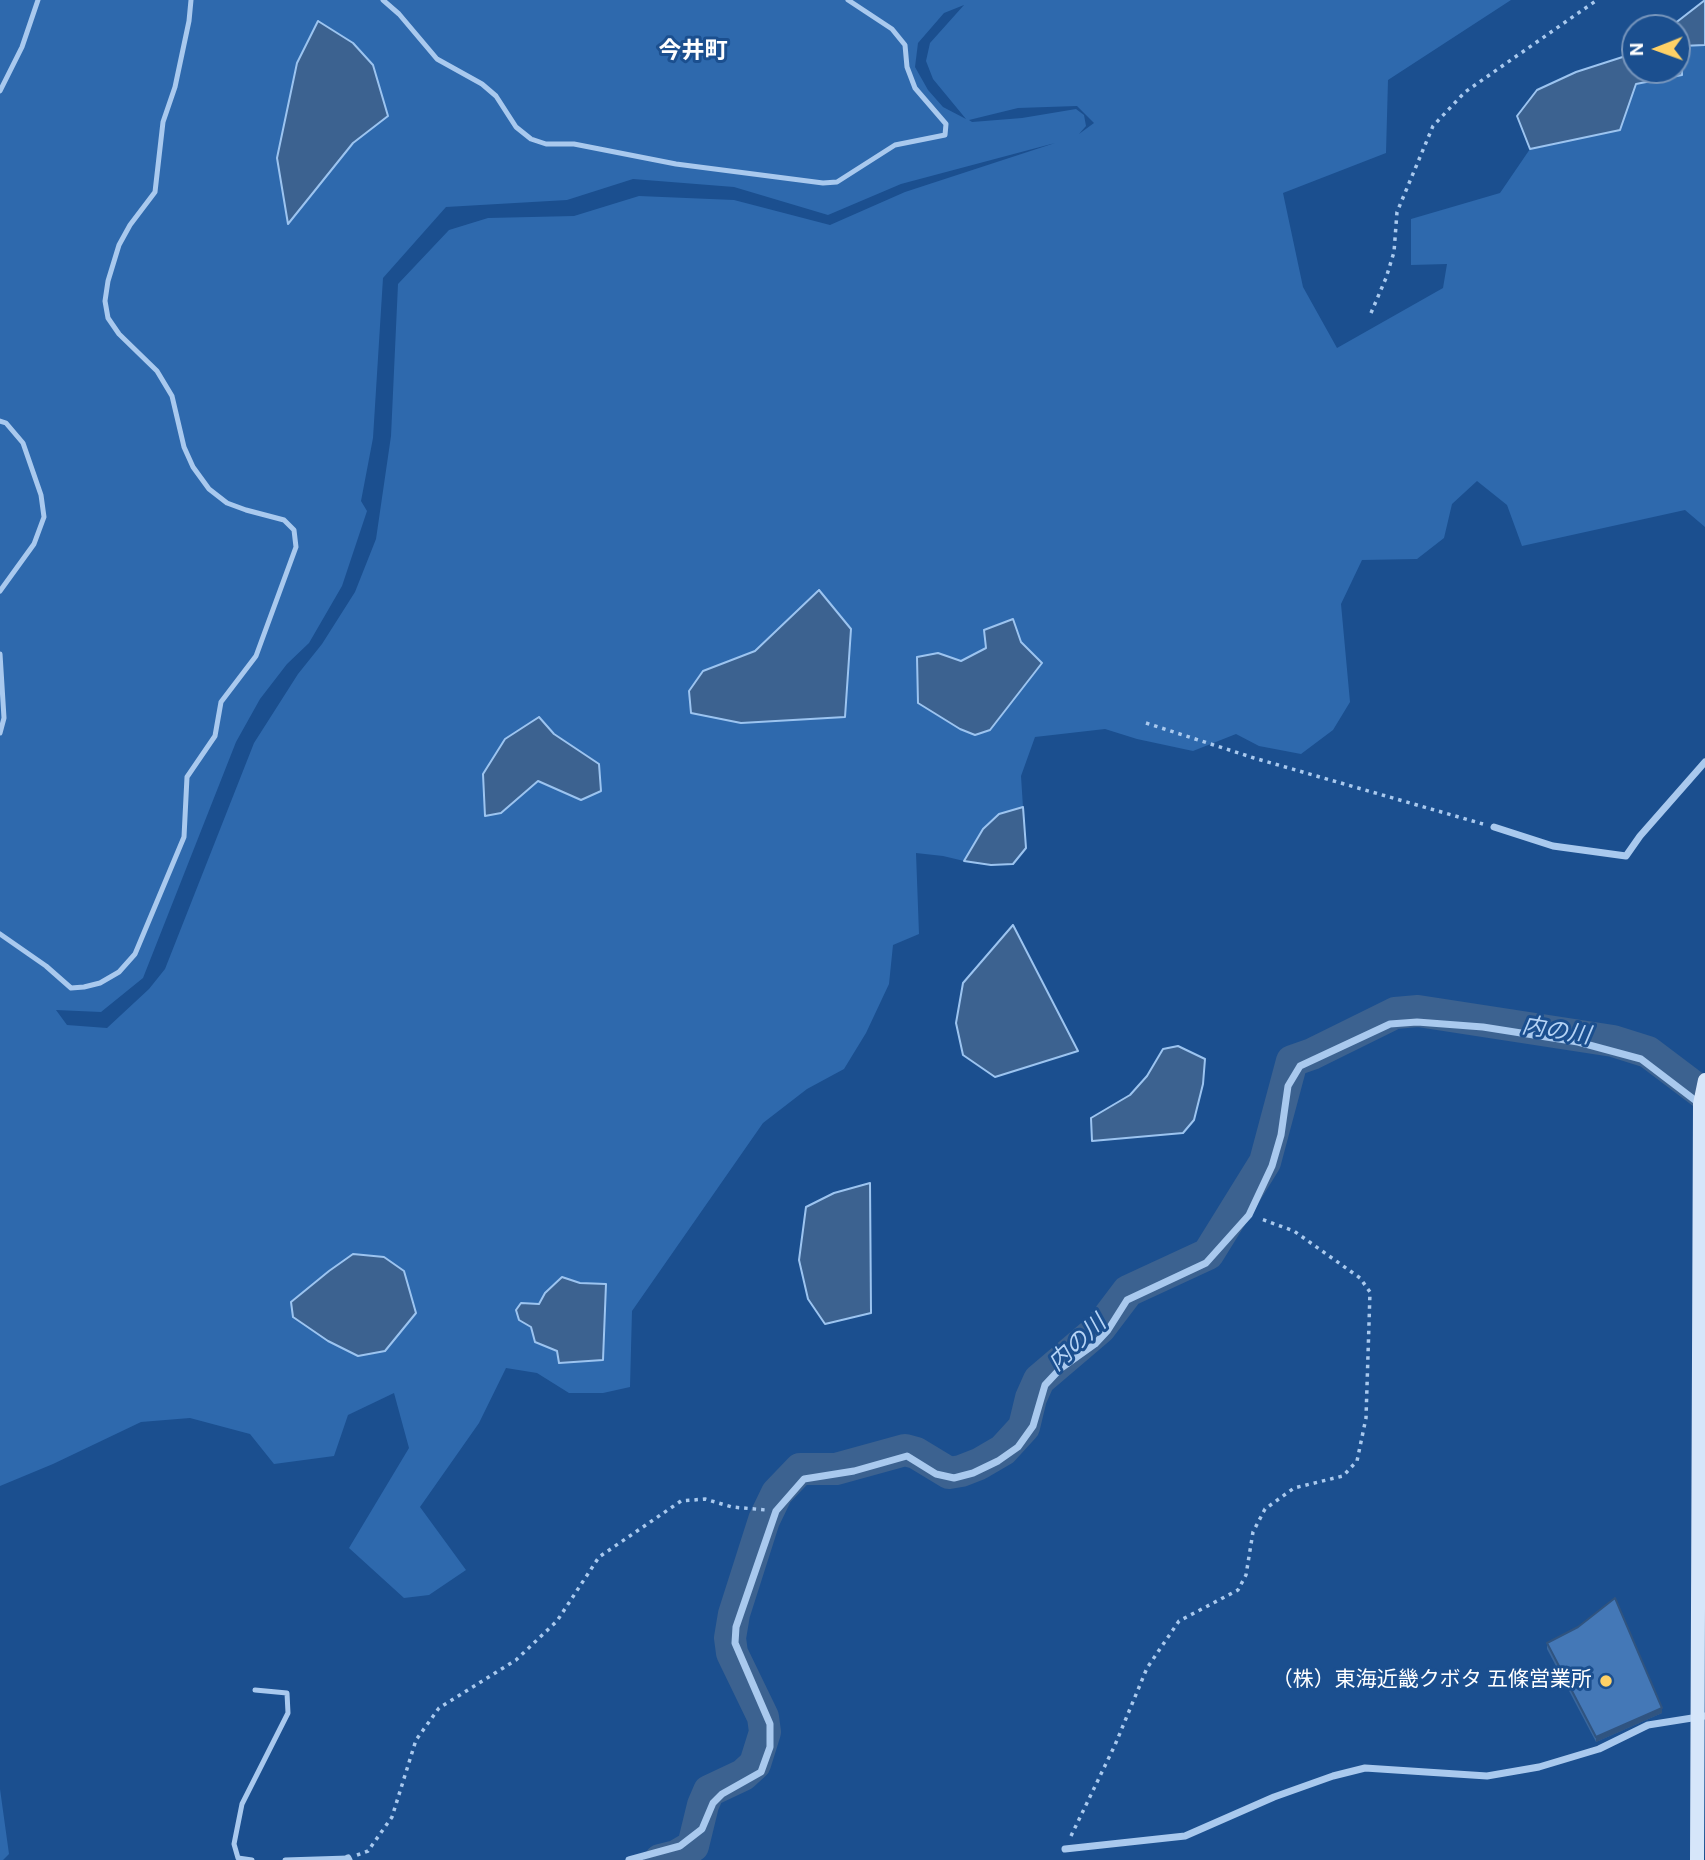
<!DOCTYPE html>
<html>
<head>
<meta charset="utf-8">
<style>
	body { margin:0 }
	#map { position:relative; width:1705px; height:1860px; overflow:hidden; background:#1b4f8f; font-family:Roboto,sans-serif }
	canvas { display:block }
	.north { position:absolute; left:1621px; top:14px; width:70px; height:70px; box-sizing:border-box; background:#1b4f8f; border:2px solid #7695bc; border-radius:50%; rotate:269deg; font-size:19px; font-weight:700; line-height:28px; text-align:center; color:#fff }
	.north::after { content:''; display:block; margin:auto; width:24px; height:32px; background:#ffd166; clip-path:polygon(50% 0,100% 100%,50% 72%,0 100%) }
</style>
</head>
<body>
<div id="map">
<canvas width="1705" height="1860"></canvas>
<div class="north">N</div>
</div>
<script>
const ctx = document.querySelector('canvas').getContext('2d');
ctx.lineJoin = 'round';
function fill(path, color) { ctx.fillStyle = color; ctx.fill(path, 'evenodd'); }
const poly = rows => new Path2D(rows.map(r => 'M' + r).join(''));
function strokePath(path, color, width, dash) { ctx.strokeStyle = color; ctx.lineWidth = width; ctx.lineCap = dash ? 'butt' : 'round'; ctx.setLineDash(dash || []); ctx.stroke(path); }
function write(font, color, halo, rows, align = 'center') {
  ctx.font = font + ' Roboto,"Noto Sans JP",sans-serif'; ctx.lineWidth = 6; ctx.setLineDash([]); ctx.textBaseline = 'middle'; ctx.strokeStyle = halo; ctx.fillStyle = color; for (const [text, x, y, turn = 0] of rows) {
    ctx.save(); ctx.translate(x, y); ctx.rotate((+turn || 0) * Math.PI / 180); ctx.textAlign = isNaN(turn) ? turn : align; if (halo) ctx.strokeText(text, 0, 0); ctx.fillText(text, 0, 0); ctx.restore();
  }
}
fill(poly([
	[0,0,1511,0,1388,80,1386,153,1283,193,1303,287,1337,348,1443,288,1447,264,1411,265,1411,219,1500,193,1530,149,1619,130,1636,84,1681,75,1681,46,1705,45,1705,527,1685,510,1522,546,1507,505,1477,481,1452,504,1444,538,1417,559,1362,560,1341,604,1350,702,1333,730,1301,754,1259,746,1236,734,1193,751,1137,739,1105,729,1035,737,1021,776,1023,807,999,814,983,829,964,861,943,856,916,853,919,934,893,945,889,984,866,1033,844,1069,807,1089,763,1123,632,1311,630,1387,603,1393,569,1393,537,1373,506,1368,479,1423,420,1507,466,1570,429,1595,404,1598,349,1548,409,1448,394,1393,348,1415,334,1456,274,1464,250,1434,190,1418,141,1422,53,1464,0,1486],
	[964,5,930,43,926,61,933,79,966,119,943,107,928,90,915,67,918,43,944,13],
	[1077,106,1094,123,1079,134,1086,126,1084,115,1076,109,1022,118,972,122,969,120,1018,108],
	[1055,143,905,192,830,225,734,200,639,196,574,216,488,218,449,230,398,284,391,436,376,539,355,592,322,644,298,674,254,743,165,969,149,989,107,1028,67,1025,56,1010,101,1012,143,978,236,742,260,699,287,664,309,643,342,586,367,511,361,501,373,438,383,278,446,207,567,200,633,179,734,187,828,215,901,184],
	[0,1789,9,1854,3,1860,0,1860]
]), '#2e69ad');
const water = poly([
	[1705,0,1705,45,1681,46,1682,75,1636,84,1620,130,1530,149,1517,116,1537,90,1576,72,1635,53,1635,70,1677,70,1677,28,1669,28,1705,0],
	[318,21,353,43,373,65,388,116,353,143,288,224,277,158,297,63,318,21],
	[819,590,851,629,845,717,741,723,691,713,689,691,703,671,755,651,819,590],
	[1013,619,1021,642,1042,663,990,730,975,735,960,729,918,703,917,657,938,653,961,661,986,648,984,630,1013,619],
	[539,717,554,734,599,764,601,791,581,800,538,781,501,813,485,816,483,774,505,739,539,717],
	[1023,807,1026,848,1013,864,991,865,964,861,983,829,999,814,1023,807],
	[1013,925,1078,1051,995,1077,963,1055,956,1023,963,983,1013,925],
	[1178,1046,1205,1059,1203,1084,1194,1120,1183,1133,1092,1141,1091,1118,1130,1095,1147,1076,1163,1049,1178,1046],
	[870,1183,871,1313,825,1324,808,1299,799,1260,806,1207,834,1193,870,1183],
	[353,1254,384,1257,404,1271,416,1313,385,1351,358,1356,328,1341,293,1317,291,1302,329,1271,353,1254],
	[562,1277,580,1283,606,1284,603,1360,559,1363,557,1351,535,1342,531,1327,519,1320,516,1310,521,1303,539,1304,545,1293,562,1277]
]);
fill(water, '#3c6290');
strokePath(water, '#9cc4f0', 2);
strokePath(poly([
	[660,1860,676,1856,693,1846,703,1805,709,1791,743,1775,755,1764,765,1732,763,1717,732,1653,730,1638,734,1614,764,1520,777,1493,800,1469,836,1469,905,1450,916,1453,949,1473,961,1471,979,1464,1003,1450,1024,1427,1031,1398,1039,1380,1100,1328,1128,1291,1208,1254,1265,1162,1292,1061,1312,1054,1395,1013,1418,1011,1613,1041,1648,1052,1705,1095]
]), '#3c6290', 32);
strokePath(poly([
	[1371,313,1386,278,1394,252,1397,212,1433,126,1465,92,1597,0],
	[1146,723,1254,758,1483,824],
	[1071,1836,1115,1745,1147,1668,1179,1621,1238,1590,1246,1575,1253,1532,1265,1509,1294,1488,1343,1476,1357,1461,1366,1418,1370,1292,1360,1278,1294,1231,1261,1219],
	[357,1855,368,1851,392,1817,416,1740,439,1708,516,1660,557,1621,599,1557,681,1501,705,1499,732,1507,766,1510]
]), '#a9c9ee', 3.5, [3.5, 5]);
strokePath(poly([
	[383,0,399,14,437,59,482,84,496,96,516,127,531,139,546,144,574,144,676,164,823,183,837,182,895,145,945,135,946,124,915,88,907,67,905,45,892,29,848,0],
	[0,91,22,47,38,0],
	[0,421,6,423,23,443,41,495,44,517,34,544,0,591],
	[0,654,4,718,0,733],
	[0,934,46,966,71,988,84,987,100,983,119,972,135,954,184,837,187,777,215,736,221,702,256,656,296,547,294,530,284,520,246,510,227,503,209,489,193,467,184,447,172,396,157,371,119,334,108,318,105,301,108,281,119,245,130,225,155,192,163,122,175,87,189,21,191,0],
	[252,1860,238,1858,234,1844,242,1804,288,1713,287,1693,255,1690],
	[285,1860,348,1858]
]), '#a9c9ee', 5);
strokePath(poly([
	[1494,827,1553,846,1626,856,1640,836,1705,762],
	[1065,1849,1185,1836,1274,1797,1333,1776,1365,1768,1487,1776,1539,1767,1599,1749,1648,1725,1705,1716],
	[348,1858,349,1860],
	[629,1860,680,1846,702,1829,713,1803,722,1794,761,1772,770,1747,770,1724,735,1643,736,1627,776,1511,804,1479,854,1471,907,1456,936,1474,954,1478,973,1473,998,1461,1018,1447,1033,1426,1045,1385,1060,1369,1095,1344,1108,1330,1127,1300,1206,1263,1249,1215,1272,1166,1281,1135,1288,1086,1300,1066,1390,1024,1417,1022,1483,1027,1578,1042,1641,1059,1700,1104]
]), '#a9c9ee', 7);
strokePath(poly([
	[1697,1860,1700,1104,1705,1080]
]), '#d6e6fa', 14);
fill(poly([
	[1547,1643,1662,1713,1596,1742,1547,1649]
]), '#3a679d');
fill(poly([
	[1662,1708,1662,1713,1596,1742,1596,1737]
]), '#305480');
const building = poly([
	[1615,1598,1662,1708,1596,1737,1547,1643,1578,1627,1615,1598]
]);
fill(building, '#4478b7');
strokePath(building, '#305480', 2);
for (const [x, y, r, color] of [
	[1606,1681,7,"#ffd166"]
]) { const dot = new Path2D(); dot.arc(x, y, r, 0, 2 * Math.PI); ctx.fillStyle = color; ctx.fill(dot); strokePath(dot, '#1b4f8f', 2.5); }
write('21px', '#fff', '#1b4f8f', [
	["（株）東海近畿クボタ 五條営業所",1592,1681]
], 'right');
write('bold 23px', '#fff', '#1b4f8f', [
	["今井町",693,52]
]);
write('italic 23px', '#b5d3f5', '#1b4f8f', [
	["内の川",1556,1032,9],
	["内の川",1078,1344,-43]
]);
</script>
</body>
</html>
